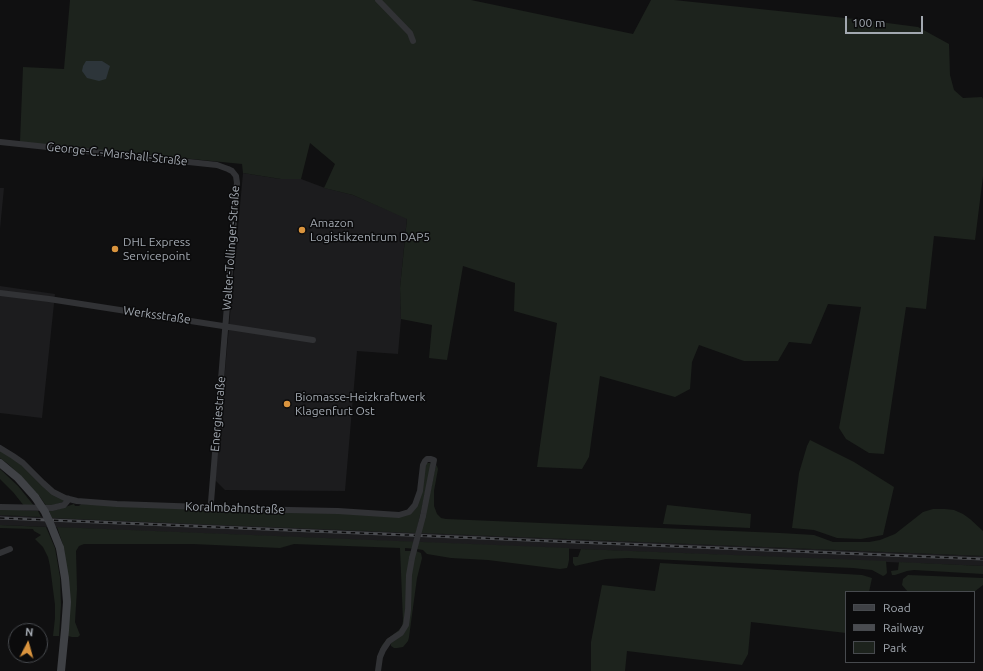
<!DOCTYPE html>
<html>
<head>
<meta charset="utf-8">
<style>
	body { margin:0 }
	#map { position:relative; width:983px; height:671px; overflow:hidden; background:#101011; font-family:Ubuntu,sans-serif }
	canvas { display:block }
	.legend { position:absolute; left:845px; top:591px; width:130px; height:72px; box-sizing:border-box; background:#0b0b0c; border:1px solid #474a4e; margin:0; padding:5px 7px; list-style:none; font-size:12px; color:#a2a8b0 }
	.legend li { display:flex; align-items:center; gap:8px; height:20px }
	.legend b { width:20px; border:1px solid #474a4e }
	.north { position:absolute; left:8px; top:623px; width:40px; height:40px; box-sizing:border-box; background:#0b0b0c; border:1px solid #474a4e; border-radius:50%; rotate:6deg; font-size:11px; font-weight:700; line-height:16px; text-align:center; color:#a2a8b0 }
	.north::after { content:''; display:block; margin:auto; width:14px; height:18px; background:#da943e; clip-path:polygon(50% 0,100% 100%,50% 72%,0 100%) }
	.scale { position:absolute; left:845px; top:16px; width:78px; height:18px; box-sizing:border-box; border:2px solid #a2a8b0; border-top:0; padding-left:5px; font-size:12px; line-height:14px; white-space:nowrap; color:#a2a8b0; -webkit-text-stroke:3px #0b0b0c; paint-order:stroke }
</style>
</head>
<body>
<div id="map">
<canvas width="983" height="671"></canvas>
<ul class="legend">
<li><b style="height:5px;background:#3f4145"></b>Road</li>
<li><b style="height:5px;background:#4a4c50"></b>Railway</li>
<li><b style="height:11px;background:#1d231d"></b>Park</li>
</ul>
<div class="north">N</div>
<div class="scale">100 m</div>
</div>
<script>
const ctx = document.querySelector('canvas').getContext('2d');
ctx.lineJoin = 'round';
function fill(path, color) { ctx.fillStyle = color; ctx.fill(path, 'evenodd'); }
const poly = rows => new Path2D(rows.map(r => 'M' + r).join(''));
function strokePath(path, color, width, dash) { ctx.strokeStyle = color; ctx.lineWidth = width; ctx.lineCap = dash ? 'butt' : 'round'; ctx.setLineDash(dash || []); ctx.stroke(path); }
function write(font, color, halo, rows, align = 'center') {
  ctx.font = font + ' Ubuntu,sans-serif'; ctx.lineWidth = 3; ctx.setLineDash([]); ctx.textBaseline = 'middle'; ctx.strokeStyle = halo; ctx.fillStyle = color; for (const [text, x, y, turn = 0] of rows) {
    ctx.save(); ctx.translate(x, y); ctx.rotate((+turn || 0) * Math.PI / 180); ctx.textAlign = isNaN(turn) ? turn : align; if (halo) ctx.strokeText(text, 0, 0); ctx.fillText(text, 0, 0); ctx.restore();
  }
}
fill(poly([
	[243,173,281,179,301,179,325,188,353,195,407,218,400,288,401,319,398,354,357,351,345,491,225,490,215,480],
	[0,188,4,188,0,229],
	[0,286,55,294,42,418,0,413],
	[0,515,983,556,983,566,0,525]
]), '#1c1c1e');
fill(poly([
	[70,0,471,0,633,34,651,0,674,0,864,20,918,27,949,44,950,75,954,90,963,98,982,97,983,99,983,176,975,240,934,236,926,309,906,307,884,454,869,453,846,439,839,428,861,307,828,304,811,344,789,342,778,361,744,361,699,345,692,362,690,389,675,397,600,376,589,457,582,469,537,467,557,323,514,311,515,283,463,266,447,360,429,358,432,325,401,319,400,288,407,219,353,195,324,188,335,164,310,143,301,179,281,179,243,173,242,164,20,142,23,67,64,69],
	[810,440,854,462,894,487,883,535,861,539,837,538,814,530,792,528,799,473,807,446],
	[0,450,8,454,64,500,63,502,47,507,40,497,23,478,8,464,0,458],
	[426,463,430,463,431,467,416,533,52,518,49,511,56,510,74,504,75,506,79,506,81,504,411,513],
	[436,465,437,466,438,469,434,491,434,506,437,514,441,518,446,519,780,533,814,535,833,542,869,542,880,540,895,534,923,512,933,509,945,509,954,510,963,514,970,519,983,531,983,556,421,533],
	[0,469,18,486,35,507,25,507,13,492,0,479],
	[667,505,751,514,750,528,663,524],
	[0,509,38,511,41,517,0,515],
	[0,525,46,527,55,548,60,577,61,605,59,636,53,636,55,618,55,605,50,566,48,557,43,547,35,539,41,535,34,531,33,529,0,528],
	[57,527,569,548,569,560,568,565,567,568,560,569,488,560,451,558,427,554,423,550,417,549,405,548,405,551,411,551,404,625,378,655,382,645,387,639,399,630,402,626,403,621,400,548,294,544,280,548,193,544,84,544,79,546,76,551,77,589,75,622,80,635,78,637,72,637,68,636,64,548],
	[581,549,886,561,887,573,885,575,883,576,872,570,853,568,628,558,606,559,575,566,573,563,573,557,578,557],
	[416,551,421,553,422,558,417,578,409,637,408,641,403,647,397,648,394,648,391,646,391,642,403,633,410,578],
	[899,562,983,566,983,574,914,570,907,571,895,575,892,575,891,571,898,570],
	[660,563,862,575,872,578,869,592,846,592,846,633,751,622,748,654,742,665,627,651,625,671,591,671,591,642,602,585,655,591],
	[908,575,983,578,983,585,974,592,908,592,902,585,903,579]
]), '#1d231d');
fill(poly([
	[86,61,102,61,110,66,106,79,99,81,87,78,82,71,83,66]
]), '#2d353a');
strokePath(poly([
	[378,0,410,33,413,41],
	[0,142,217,165,228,169,232,171,236,176,237,183,211,502],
	[0,293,49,299,313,340],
	[0,448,13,456,23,463,43,483,53,492,65,498,77,501,117,504,288,510,338,511,399,515,409,512,415,505,420,491,423,465,425,461,427,459,431,459,434,460,423,516],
	[0,507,52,508,64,505,69,499],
	[0,553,10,549],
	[378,671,380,657,383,650,389,641,401,633,406,625,408,610,409,575,412,558]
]), '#313235', 6);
strokePath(poly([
	[0,463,18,478,35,497],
	[60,548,65,578,67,602,65,630,61,671]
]), '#3f4145', 8);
const rail = poly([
	[0,518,983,559]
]);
strokePath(rail, '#4a4c50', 3);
strokePath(rail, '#0b0b0c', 1.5, [4.5]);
strokePath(poly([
	[412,558,423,516]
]), '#313235', 6);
strokePath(poly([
	[35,497,45,512,50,523,60,548]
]), '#3f4145', 8);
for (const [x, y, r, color] of [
	[302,230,4,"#da943e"],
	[115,249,4,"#da943e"],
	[287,404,4,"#da943e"]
]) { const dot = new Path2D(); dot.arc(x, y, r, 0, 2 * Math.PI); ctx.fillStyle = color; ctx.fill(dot); strokePath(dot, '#0b0b0c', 1.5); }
write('12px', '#a2a8b0', '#0b0b0c', [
	["George-C.-Marshall-Straße",117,154,6],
	["Walter-Tollinger-Straße",231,248,-86],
	["Werksstraße",157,315,8],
	["Energiestraße",218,414,-85],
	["Koralmbahnstraße",235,508,2]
]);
write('12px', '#a2a8b0', '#0b0b0c', [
	["Amazon",310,223],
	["Logistikzentrum DAP5",310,237],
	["DHL Express",123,242],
	["Servicepoint",123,256],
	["Biomasse-Heizkraftwerk",295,397],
	["Klagenfurt Ost",295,411]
], 'left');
</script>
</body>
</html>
